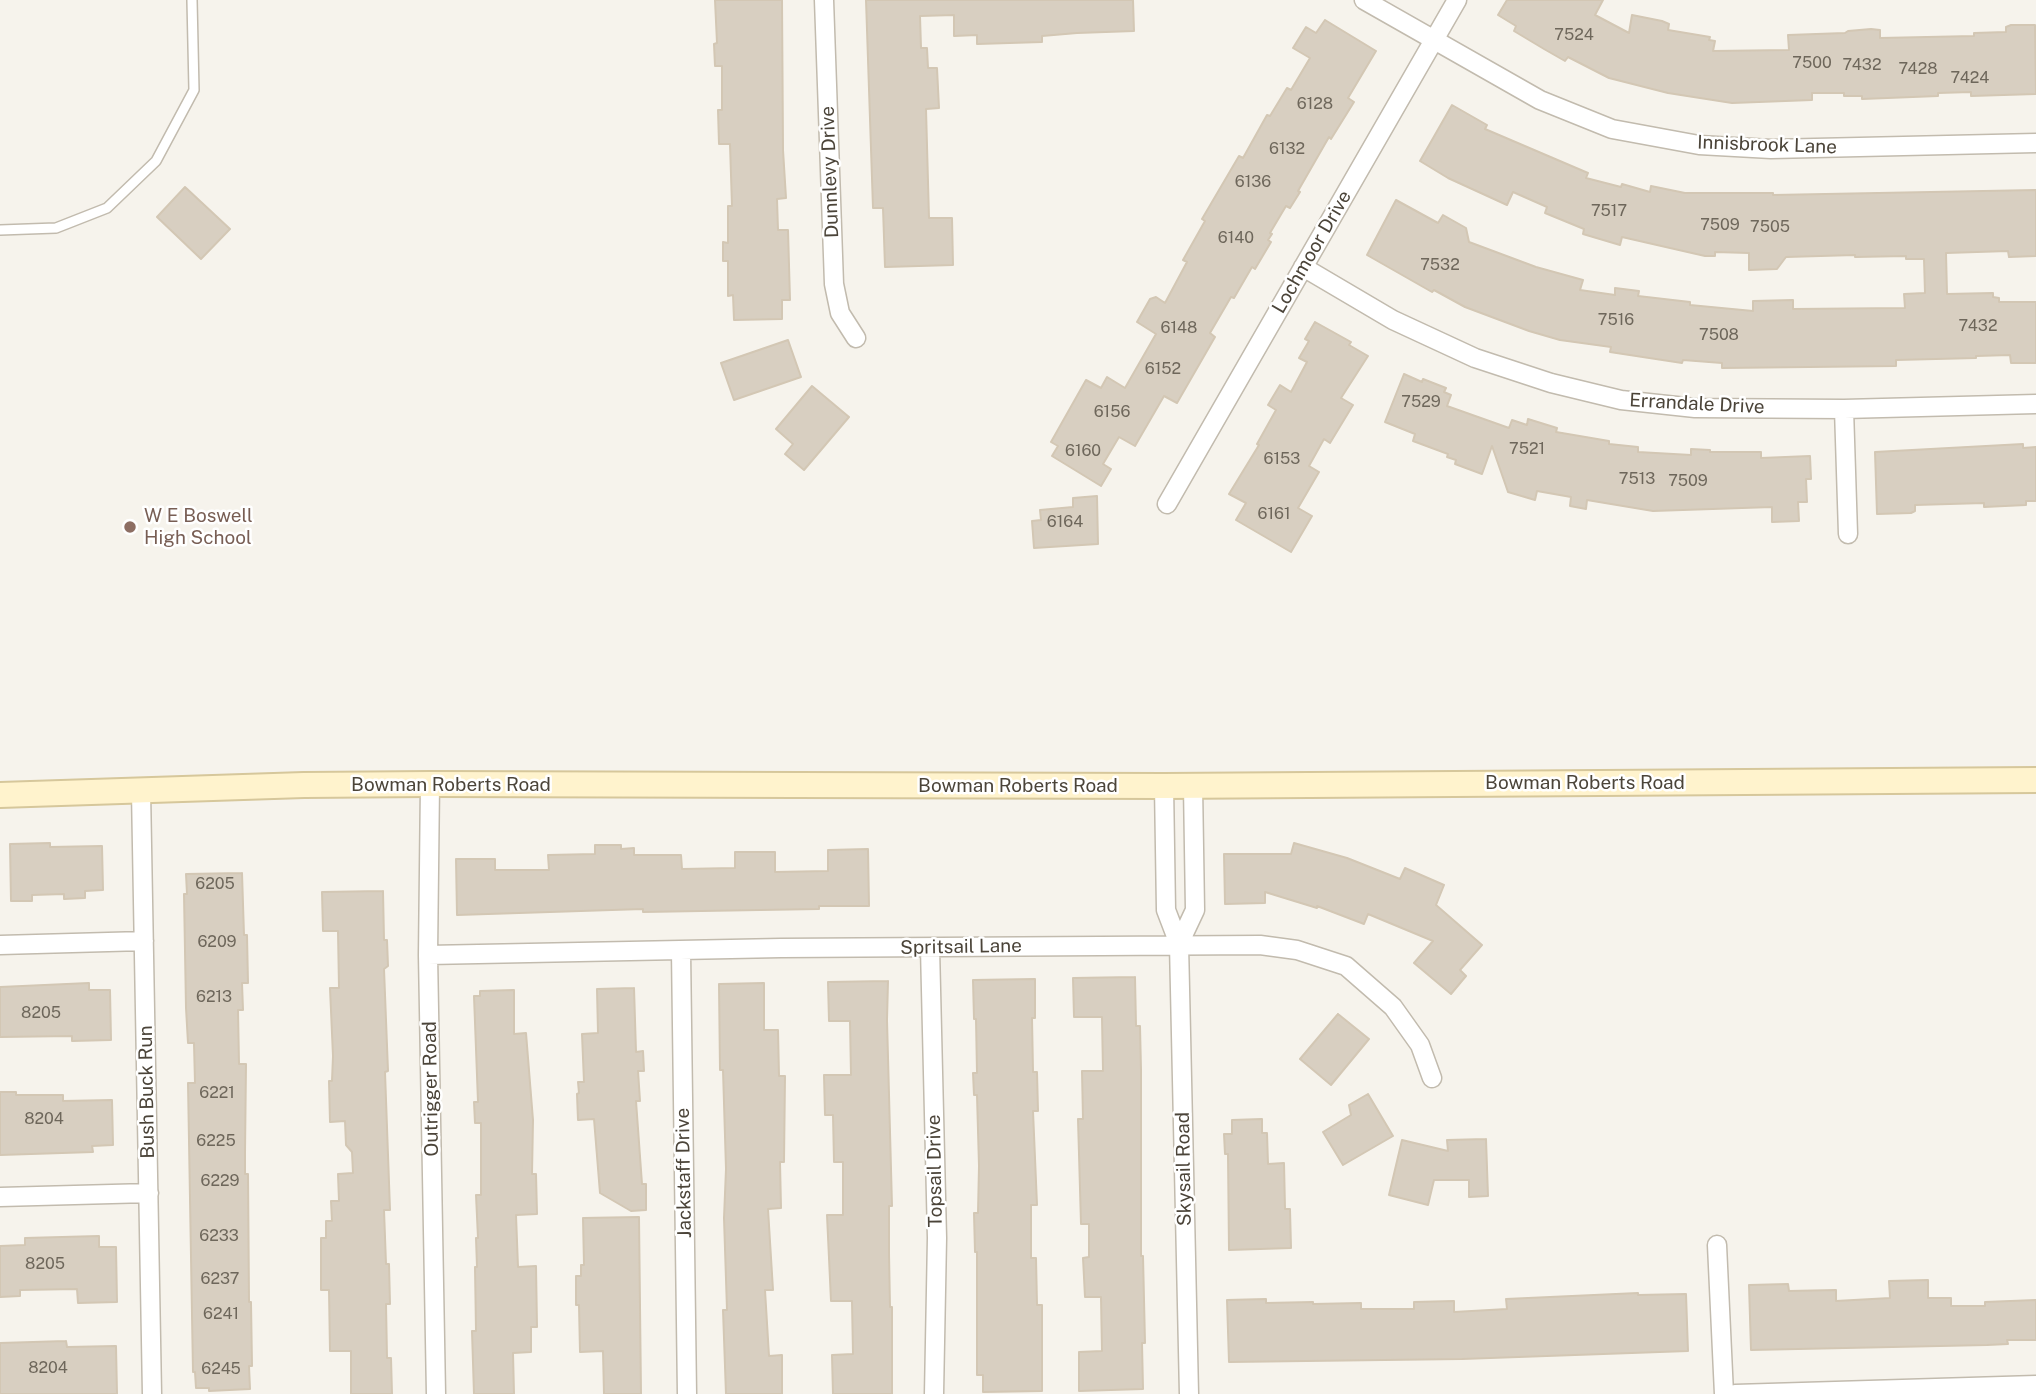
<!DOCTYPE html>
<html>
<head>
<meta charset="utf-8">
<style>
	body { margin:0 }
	canvas { display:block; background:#f6f3ec }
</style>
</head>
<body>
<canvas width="2036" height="1394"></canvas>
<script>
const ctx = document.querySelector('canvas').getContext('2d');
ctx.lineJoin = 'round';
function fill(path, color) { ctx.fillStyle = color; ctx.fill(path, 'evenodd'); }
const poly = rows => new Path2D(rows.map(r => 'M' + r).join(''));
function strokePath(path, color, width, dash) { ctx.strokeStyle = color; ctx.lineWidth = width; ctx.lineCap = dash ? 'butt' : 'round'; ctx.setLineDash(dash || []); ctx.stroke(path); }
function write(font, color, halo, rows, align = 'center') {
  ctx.font = font + ' "Public Sans",sans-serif'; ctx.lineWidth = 5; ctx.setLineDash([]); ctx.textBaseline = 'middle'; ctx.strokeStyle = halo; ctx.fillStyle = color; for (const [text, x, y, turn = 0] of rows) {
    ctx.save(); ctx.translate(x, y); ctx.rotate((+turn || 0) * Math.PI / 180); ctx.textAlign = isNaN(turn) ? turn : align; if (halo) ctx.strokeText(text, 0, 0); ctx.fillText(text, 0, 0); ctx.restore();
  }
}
const building = poly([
	[715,0,782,0,783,150,786,198,777,199,778,230,788,230,790,300,782,300,782,319,734,320,733,295,728,296,728,261,723,261,723,242,728,243,728,206,732,206,730,144,719,144,718,110,722,110,722,66,715,66,714,44,717,43,715,0],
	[866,0,1133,0,1134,31,1077,33,1042,36,1042,42,977,44,977,35,954,36,954,15,920,16,921,48,927,48,928,68,937,68,939,108,926,109,929,218,952,218,953,265,885,267,883,208,873,208,866,0],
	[1507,0,1603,0,1595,15,1629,33,1632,15,1662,21,1669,24,1668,30,1710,37,1709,40,1715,41,1713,51,1789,50,1788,35,1845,33,1848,31,1871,29,1880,30,1880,38,1974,36,1974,33,2006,32,2006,27,2011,25,2035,25,2036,94,1971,96,1971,92,1938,93,1938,96,1862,99,1862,96,1844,96,1844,93,1812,93,1812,100,1732,103,1668,93,1609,78,1568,57,1565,61,1544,49,1514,31,1516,26,1498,15,1507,0],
	[1325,20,1376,51,1348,98,1354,102,1331,139,1329,137,1298,191,1300,192,1290,208,1286,206,1270,233,1272,234,1268,240,1271,242,1255,269,1252,267,1234,298,1231,297,1210,333,1215,337,1177,403,1164,396,1135,446,1119,437,1103,464,1111,469,1101,486,1052,456,1058,446,1051,442,1086,380,1101,388,1107,377,1125,388,1156,334,1137,322,1150,299,1156,297,1165,303,1187,262,1183,260,1205,221,1202,219,1239,156,1243,158,1267,115,1270,116,1287,88,1291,90,1310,58,1293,48,1306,27,1316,33,1325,20],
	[1452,105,1487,125,1485,129,1588,173,1586,178,1621,187,1622,184,1650,192,1651,186,1685,193,1773,193,1773,195,2036,190,2036,256,2009,257,2008,251,1946,253,1947,294,1993,293,1993,297,1999,298,1999,302,2036,302,2036,363,2011,363,2010,355,1976,356,1976,358,1896,360,1896,366,1722,368,1722,363,1683,360,1682,363,1610,352,1611,347,1560,340,1529,331,1465,307,1434,290,1432,292,1367,255,1396,200,1438,223,1443,215,1466,228,1469,242,1536,267,1583,280,1580,290,1615,295,1615,288,1639,291,1638,296,1690,302,1690,305,1753,311,1753,301,1793,300,1793,309,1905,308,1904,294,1925,293,1924,259,1906,259,1906,256,1855,257,1855,255,1786,257,1777,269,1749,270,1749,253,1715,252,1715,256,1705,256,1622,237,1620,245,1583,234,1584,229,1545,213,1547,207,1513,192,1507,205,1448,178,1420,161,1452,105],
	[185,187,230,229,201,259,157,217,185,187],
	[1315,322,1351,342,1349,345,1368,356,1341,398,1353,405,1330,443,1324,439,1309,466,1319,472,1298,508,1312,516,1291,552,1236,520,1246,503,1229,494,1259,445,1257,444,1276,410,1268,405,1280,385,1291,392,1307,362,1299,358,1309,341,1305,339,1315,322],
	[788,340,801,377,734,400,721,363,788,340],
	[1404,374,1422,382,1423,379,1446,388,1444,392,1451,395,1447,406,1509,428,1512,420,1527,425,1528,419,1557,428,1556,432,1609,441,1609,444,1638,447,1638,452,1691,455,1691,449,1710,450,1710,452,1761,452,1761,458,1810,456,1811,479,1806,479,1807,502,1798,502,1799,521,1772,522,1772,507,1653,511,1587,500,1586,509,1570,506,1571,497,1537,491,1535,500,1508,492,1492,446,1482,474,1455,464,1456,460,1447,457,1448,454,1413,441,1415,434,1385,422,1404,374],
	[812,386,849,417,804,470,785,454,793,444,776,429,812,386],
	[2023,444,2023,448,2036,447,2036,501,2026,501,2026,505,1984,507,1984,503,1915,505,1915,511,1911,513,1877,514,1875,452,2023,444],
	[1097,496,1098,544,1034,548,1032,521,1041,520,1040,510,1073,507,1073,498,1097,496],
	[50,843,50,847,102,846,103,890,85,891,85,898,64,899,64,894,32,895,32,901,11,901,10,844,50,843],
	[1294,843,1347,858,1400,879,1405,868,1444,885,1436,905,1482,945,1460,970,1466,976,1451,994,1414,963,1433,941,1368,914,1364,924,1317,906,1317,908,1265,892,1265,903,1225,904,1224,854,1291,854,1294,843],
	[595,845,621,845,621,849,634,848,634,855,681,855,682,869,735,868,735,852,775,852,775,872,828,871,828,850,868,849,869,906,819,906,819,909,643,912,643,909,457,915,456,859,495,859,495,870,549,870,548,855,595,854,595,845],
	[242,873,244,935,247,935,248,983,242,983,243,1010,238,1010,239,1064,246,1064,245,1153,245,1174,248,1174,249,1302,251,1302,252,1366,249,1366,250,1389,209,1391,209,1388,196,1388,195,1372,193,1372,188,1083,195,1083,194,1043,188,1043,186,1008,184,894,187,894,186,874,242,873],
	[383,891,384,940,387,940,388,966,384,969,388,1071,385,1072,390,1210,384,1210,386,1264,389,1264,390,1304,386,1304,387,1358,391,1358,392,1394,351,1394,351,1351,330,1351,329,1290,321,1290,321,1238,326,1238,326,1221,332,1221,331,1201,339,1201,338,1174,353,1173,352,1152,346,1145,345,1121,330,1122,329,1081,332,1081,333,1056,330,988,339,988,338,931,323,931,322,892,383,891],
	[1135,977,1136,1026,1140,1026,1141,1070,1141,1256,1143,1256,1145,1343,1142,1343,1143,1389,1079,1391,1079,1352,1102,1351,1101,1297,1085,1297,1083,1258,1089,1257,1089,1224,1081,1224,1078,1119,1083,1119,1082,1071,1103,1071,1102,1017,1074,1017,1073,978,1135,977],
	[1035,979,1035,1018,1032,1018,1033,1072,1037,1072,1038,1111,1033,1111,1037,1205,1031,1205,1031,1258,1036,1258,1037,1305,1042,1305,1042,1391,983,1392,983,1375,977,1375,977,1252,975,1252,974,1213,978,1213,979,1166,977,1095,974,1095,973,1073,977,1073,976,1019,974,1019,973,980,1035,979],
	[888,981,887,1020,892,1206,889,1206,889,1253,890,1307,892,1307,892,1394,833,1394,832,1355,853,1354,852,1301,831,1301,827,1215,843,1215,843,1162,834,1162,833,1115,825,1115,824,1075,851,1075,850,1021,829,1021,828,982,888,981],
	[89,983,89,990,110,990,111,1040,72,1041,72,1036,0,1037,0,987,89,983],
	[764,983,764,1030,778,1030,779,1076,785,1076,784,1162,780,1162,781,1208,768,1209,773,1290,765,1290,769,1356,782,1355,782,1394,726,1394,723,1310,727,1310,724,1218,726,1169,723,1070,720,1070,719,984,764,983],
	[634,988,636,1052,643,1051,644,1071,638,1071,640,1101,636,1101,642,1184,646,1184,646,1210,631,1211,600,1193,594,1119,578,1120,577,1094,579,1093,578,1082,584,1082,582,1034,598,1033,597,989,634,988],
	[514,990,514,1034,526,1033,533,1120,532,1174,536,1174,537,1214,516,1215,518,1267,536,1266,537,1327,531,1327,531,1352,513,1353,514,1394,474,1394,472,1331,476,1331,475,1267,477,1267,476,1238,478,1238,476,1195,481,1195,481,1123,475,1123,474,1102,478,1102,474,996,480,996,480,991,514,990],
	[1338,1014,1369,1039,1331,1085,1300,1059,1338,1014],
	[0,1092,16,1092,16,1095,63,1095,63,1101,112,1100,113,1145,92,1146,93,1152,0,1155,0,1092],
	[1368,1094,1393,1136,1343,1165,1323,1132,1351,1115,1349,1105,1368,1094],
	[1262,1119,1262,1133,1267,1133,1268,1164,1284,1163,1285,1209,1290,1209,1291,1248,1229,1250,1228,1154,1225,1154,1224,1134,1232,1134,1232,1120,1262,1119],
	[1486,1139,1488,1196,1469,1197,1469,1180,1434,1180,1428,1205,1389,1195,1402,1140,1448,1151,1447,1140,1486,1139],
	[639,1217,641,1394,604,1394,603,1351,580,1352,579,1305,576,1305,576,1276,581,1276,581,1265,584,1265,583,1218,639,1217],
	[99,1236,99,1247,116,1247,117,1302,78,1303,77,1289,20,1290,20,1296,0,1297,0,1246,25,1245,25,1238,99,1236],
	[1928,1280,1928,1298,1951,1298,1951,1306,1985,1306,1985,1302,2036,1300,2036,1340,2007,1340,2008,1344,1987,1345,1751,1350,1749,1285,1788,1284,1789,1291,1836,1290,1836,1301,1890,1298,1889,1281,1928,1280],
	[1638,1293,1638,1295,1686,1294,1688,1351,1462,1359,1229,1362,1227,1300,1266,1299,1266,1303,1313,1302,1313,1304,1361,1303,1361,1309,1414,1309,1414,1302,1454,1301,1454,1312,1507,1309,1506,1299,1638,1293],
	[66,1341,67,1347,116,1346,117,1394,0,1394,0,1343,66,1341]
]);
fill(building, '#d8cfc1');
strokePath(building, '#d3c7b4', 2);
const lane = poly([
	[0,230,56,228,107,208,156,161,194,90,192,0]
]);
const street = poly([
	[824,0,834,284,840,313,856,338],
	[1364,0,1540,100,1612,129,1699,145,1771,149,2036,143],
	[1303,267,1393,320,1475,358,1551,383,1621,400,1695,408,1844,409,2036,404],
	[1844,409,1848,534],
	[1167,504,1457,0],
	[430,784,428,955,436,1394],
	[1164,786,1166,910,1179,944,1195,910,1193,786],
	[141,791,152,1394],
	[1179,944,1189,1394],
	[0,945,144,941],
	[930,948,937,1238,934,1394],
	[681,951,687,1394],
	[428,955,781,948,1260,945,1297,950,1346,966,1393,1007,1420,1045,1432,1078],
	[0,1197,149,1193],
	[1717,1245,1724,1394],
	[1735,1394,2036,1385]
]);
const secondary = poly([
	[0,795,304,785,430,784,1164,786,2036,780]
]);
strokePath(lane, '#c2bbae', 12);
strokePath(street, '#c2bbae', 21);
strokePath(secondary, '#d6c79b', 28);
strokePath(lane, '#fff', 9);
strokePath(street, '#fff', 18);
strokePath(secondary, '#fff3cd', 24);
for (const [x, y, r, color] of [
	[130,527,7,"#8d6e63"]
]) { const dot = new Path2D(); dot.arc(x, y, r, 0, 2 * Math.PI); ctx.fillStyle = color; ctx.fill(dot); strokePath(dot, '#fff', 2.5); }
write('16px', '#6e675b', null, [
	["7524",1574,35],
	["7500",1812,63],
	["7432",1862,65],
	["7428",1918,69],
	["7424",1970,78],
	["6128",1315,104],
	["6132",1287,149],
	["6136",1253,182],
	["7517",1609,211],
	["7509",1720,225],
	["7505",1770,227],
	["6140",1236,238],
	["7532",1440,265],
	["7516",1616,320],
	["7432",1978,326],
	["6148",1179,328],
	["7508",1719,335],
	["6152",1163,369],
	["7529",1421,402],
	["6156",1112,412],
	["7521",1527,449],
	["6160",1083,451],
	["6153",1282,459],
	["7513",1637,479],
	["7509",1688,481],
	["6161",1274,514],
	["6164",1065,522],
	["6205",215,884],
	["6209",217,942],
	["6213",214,997],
	["8205",41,1013],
	["6221",217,1093],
	["8204",44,1119],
	["6225",216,1141],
	["6229",220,1181],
	["6233",219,1236],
	["8205",45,1264],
	["6237",220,1279],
	["6241",221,1314],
	["8204",48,1368],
	["6245",221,1369]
]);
write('19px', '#4b4439', '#fff', [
	["Innisbrook Lane",1767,145,2],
	["Dunnlevy Drive",830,172,-92],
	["Lochmoor Drive",1312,252,-60],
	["Errandale Drive",1697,404,3],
	["Bowman Roberts Road",1585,783],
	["Bowman Roberts Road",451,785],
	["Bowman Roberts Road",1018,786],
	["Spritsail Lane",961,947,-1],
	["Outrigger Road",431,1089,-91],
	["Bush Buck Run",147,1092,-91],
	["Skysail Road",1184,1169,-91],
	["Topsail Drive",935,1171,-91],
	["Jackstaff Drive",684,1173,-91]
]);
write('19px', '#785e54', '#fff', [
	["W E Boswell",144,516],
	["High School",144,538]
], 'left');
</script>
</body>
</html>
